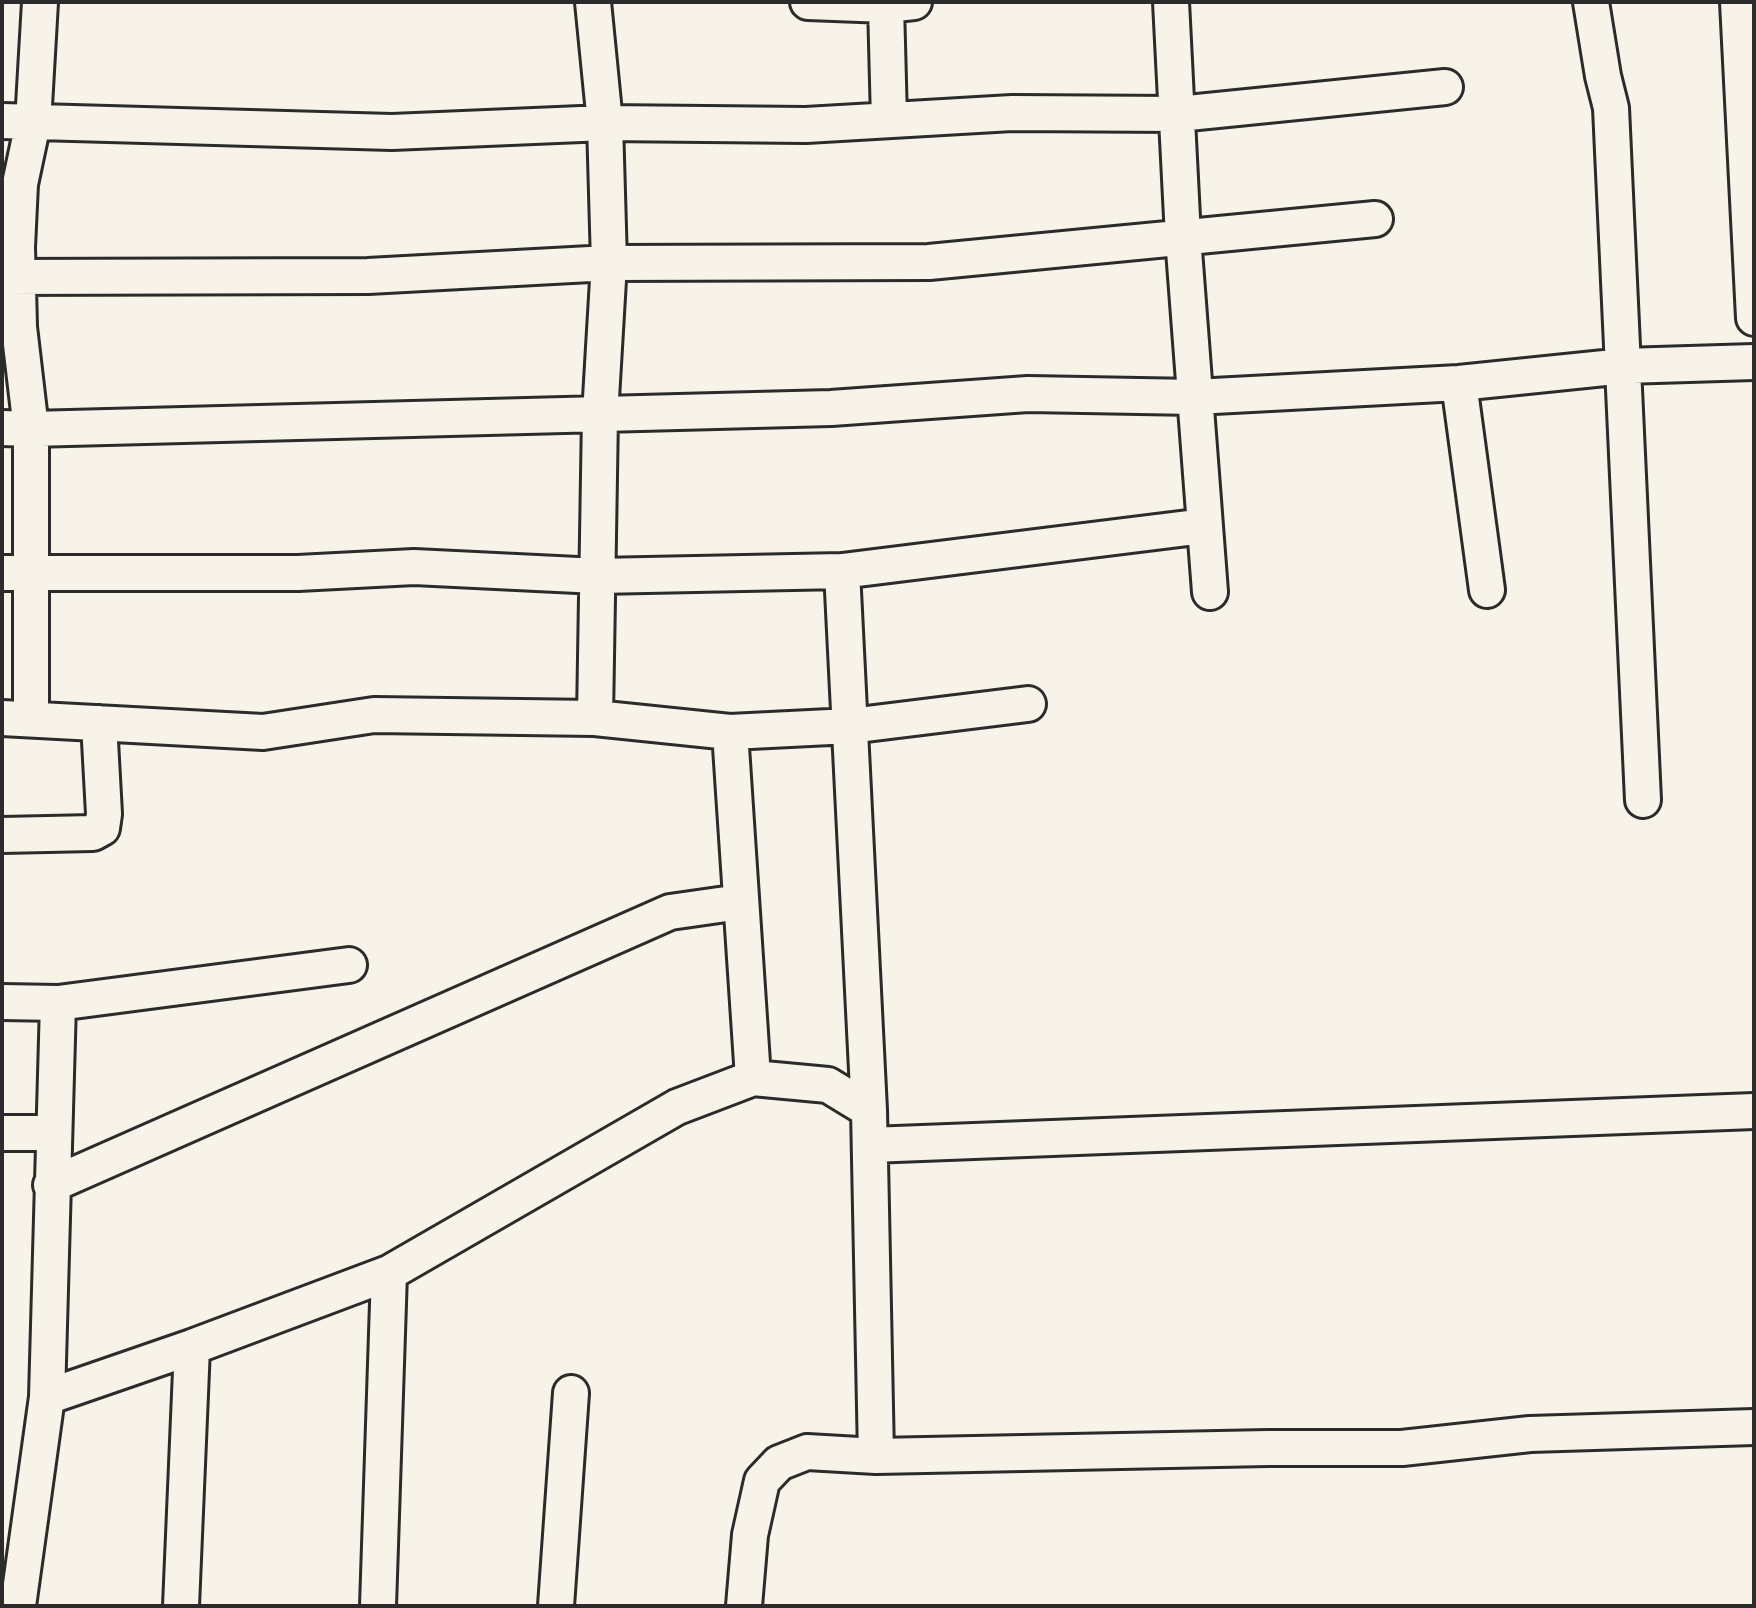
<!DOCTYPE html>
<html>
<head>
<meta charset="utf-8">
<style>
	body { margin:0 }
	#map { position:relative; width:1756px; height:1608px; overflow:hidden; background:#f7f3e8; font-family:Delius,sans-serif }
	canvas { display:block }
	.frame { position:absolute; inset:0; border:4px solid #2b2b2b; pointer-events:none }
</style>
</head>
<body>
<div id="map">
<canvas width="1756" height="1608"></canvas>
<div class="frame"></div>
</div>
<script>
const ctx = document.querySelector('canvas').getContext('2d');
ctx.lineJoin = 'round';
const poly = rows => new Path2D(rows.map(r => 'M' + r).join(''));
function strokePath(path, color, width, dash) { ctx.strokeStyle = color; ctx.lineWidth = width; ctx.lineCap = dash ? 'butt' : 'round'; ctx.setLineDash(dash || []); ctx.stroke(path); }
const minor = poly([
	[593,2,605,123,609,263,600,415,595,718],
	[808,2,886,5,914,2],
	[1171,2,1183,237,1210,592],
	[1591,2,1603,76,1611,108,1643,800],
	[1738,2,1754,318],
	[886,5,889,120],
	[2,121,392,132,605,123,806,125,1012,113,1178,114,1445,87],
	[2,277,368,276,609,263,929,262,1375,219],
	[1459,383,1487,590],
	[2,428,31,429,831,408,1028,394,1195,397,1459,383,1624,366,1754,362],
	[842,571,869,1110,876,1456],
	[2,573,298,573,414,567,598,576,842,571,1204,526],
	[2,718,263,732,374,715,595,718,730,732,753,1078],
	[31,719,31,429,19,327,17,247,20,184,33,123,40,2],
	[730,732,850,726,1028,704],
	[2,835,93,833,102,828,104,814,99,723],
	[2,1002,58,1003],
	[2,1133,53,1133],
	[870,1145,1754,1111],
	[51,1185,670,912,740,902],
	[47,1397,192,1347,389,1273,677,1107,753,1078,828,1085,869,1110],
	[18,1606,47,1397,58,1003,349,965],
	[181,1606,192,1347],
	[378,1606,389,1273],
	[556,1606,571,1393],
	[744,1606,750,1535,762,1481,779,1463,807,1452,876,1456,1268,1448,1402,1448,1530,1434,1754,1427]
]);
strokePath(minor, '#2b2b2b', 40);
strokePath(minor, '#f7f3e8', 34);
</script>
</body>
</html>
